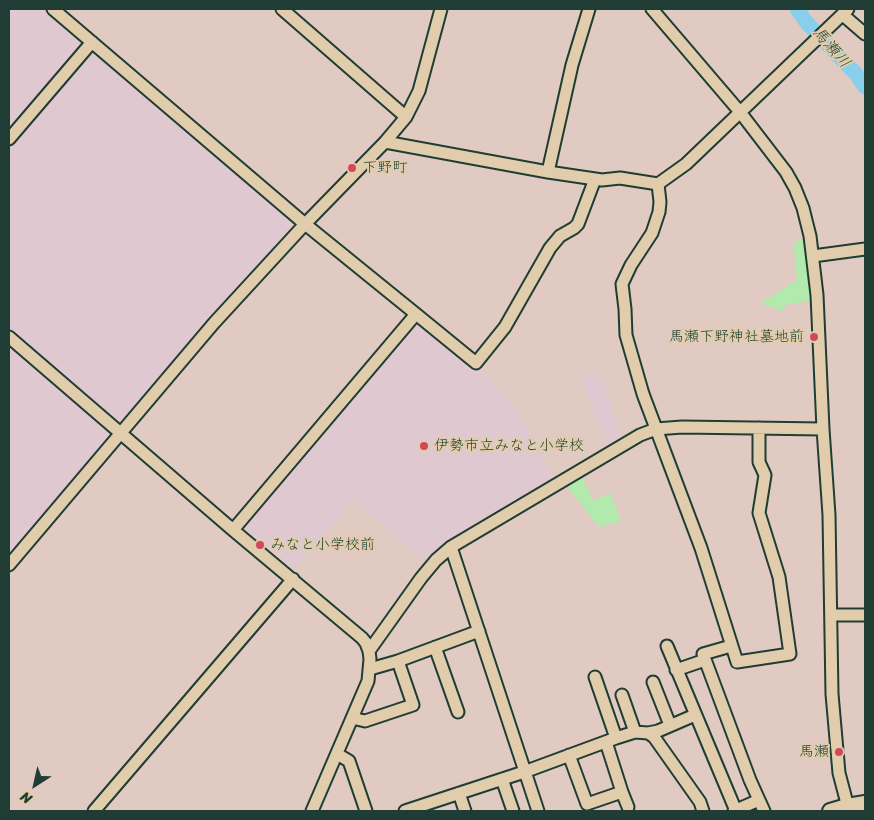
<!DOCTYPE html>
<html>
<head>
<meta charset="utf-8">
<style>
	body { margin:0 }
	#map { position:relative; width:874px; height:820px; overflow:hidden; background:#e0cac1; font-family:Sriracha,sans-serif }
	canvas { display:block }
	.frame { position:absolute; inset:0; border:10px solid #1f3d34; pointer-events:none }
	.north { position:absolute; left:10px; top:760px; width:50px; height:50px; -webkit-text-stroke:4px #e1cdac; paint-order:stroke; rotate:215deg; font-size:14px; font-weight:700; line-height:20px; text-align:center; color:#1f3d34 }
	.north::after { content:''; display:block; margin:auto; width:18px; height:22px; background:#1f3d34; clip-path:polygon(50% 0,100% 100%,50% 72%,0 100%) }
</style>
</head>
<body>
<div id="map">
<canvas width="874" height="820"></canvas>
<div class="frame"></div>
<div class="north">N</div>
</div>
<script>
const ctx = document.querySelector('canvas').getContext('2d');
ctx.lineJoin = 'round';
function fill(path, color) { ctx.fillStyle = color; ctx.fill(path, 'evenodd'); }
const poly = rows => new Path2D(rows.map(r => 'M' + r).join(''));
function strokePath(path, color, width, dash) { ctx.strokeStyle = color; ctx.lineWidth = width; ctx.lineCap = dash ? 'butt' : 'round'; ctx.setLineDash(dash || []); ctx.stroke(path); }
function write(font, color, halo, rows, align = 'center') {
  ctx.font = font + ' Sriracha,"Klee One",sans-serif'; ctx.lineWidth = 4; ctx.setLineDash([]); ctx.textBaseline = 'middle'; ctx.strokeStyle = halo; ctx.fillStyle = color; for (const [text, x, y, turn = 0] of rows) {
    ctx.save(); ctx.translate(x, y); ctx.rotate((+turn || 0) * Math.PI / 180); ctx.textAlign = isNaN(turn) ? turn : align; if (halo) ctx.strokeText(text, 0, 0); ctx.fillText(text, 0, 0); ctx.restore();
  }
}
fill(poly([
	[9,9,41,9,287,219,291,229,9,555],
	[416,314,476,363,521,415,553,477,442,544,424,561,353,500,294,569,242,526],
	[599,370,624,442,609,448,581,378]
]), '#e0c8d0');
fill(poly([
	[807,238,813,301,788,304,781,311,761,303,797,280,793,243],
	[581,473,593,501,610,493,621,521,599,527,565,484]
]), '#b2e9ac');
strokePath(poly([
	[797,9,807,23,856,74,865,87]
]), '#89ceea', 15);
const minor = poly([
	[53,9,305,224,416,314],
	[282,9,406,117],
	[652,9,740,112,786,172,795,188,803,208,810,236,817,295,823,429,829,515,832,694,839,773,849,811],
	[843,15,865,34],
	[9,139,92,42],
	[385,142,548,172,602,180,620,178,658,184,686,164,848,9],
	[548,172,572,65,589,9],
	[658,184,660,202,659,212,652,233,631,265,622,284,625,309,626,335,643,394,701,548,737,662,790,654,779,577,759,513,765,475,759,462,759,428],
	[813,256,865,249],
	[9,337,233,530,362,638,366,643,369,651,370,659,368,681,312,811],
	[233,530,416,314,476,363,505,327,550,248,560,236,574,228,578,224,595,179],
	[451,547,538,811],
	[9,565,214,323,305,224,385,142,406,117,419,91,441,9],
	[831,615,865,615],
	[667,646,736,811],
	[731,646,703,654,750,780,764,811],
	[435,647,458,712],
	[369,651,421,578,436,560,451,547,640,435,656,429,682,427,823,429],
	[370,669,398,661,479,631],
	[676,670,705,660],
	[595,677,616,738],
	[653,682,670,725],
	[622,695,635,732],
	[352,718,365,721,413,705,398,661],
	[648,733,654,737,700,802,703,811],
	[337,754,349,761,366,811],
	[569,755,587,804,622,792,606,742],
	[502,779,513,811],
	[622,792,628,807],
	[459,793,465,811],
	[94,811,293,579],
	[405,811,524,772,616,738,635,732,648,733,658,731,695,715],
	[734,811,759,800]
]);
const major = poly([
	[830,811,847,806,865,803]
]);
strokePath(minor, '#1f3d34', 15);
strokePath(major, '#1f3d34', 18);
strokePath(minor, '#e1cdac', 11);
strokePath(major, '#e1cdac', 14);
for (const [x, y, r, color] of [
	[352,168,5,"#d1495b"],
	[814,337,5,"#d1495b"],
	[424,446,5,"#d1495b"],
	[260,545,5,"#d1495b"],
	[839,752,5,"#d1495b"]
]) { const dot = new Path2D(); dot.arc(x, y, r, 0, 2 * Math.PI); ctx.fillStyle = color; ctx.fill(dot); strokePath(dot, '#e1cdac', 2); }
write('15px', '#1f3d34', '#e1cdac', [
	["下野町",362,168],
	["馬瀬下野神社墓地前",804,337,"right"],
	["伊勢市立みなと小学校",434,446],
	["みなと小学校前",270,545],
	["馬瀬",829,752,"right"]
], 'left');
write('italic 16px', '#24443d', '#e1cdac', [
	["馬瀬川",831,48,49]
]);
</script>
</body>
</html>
